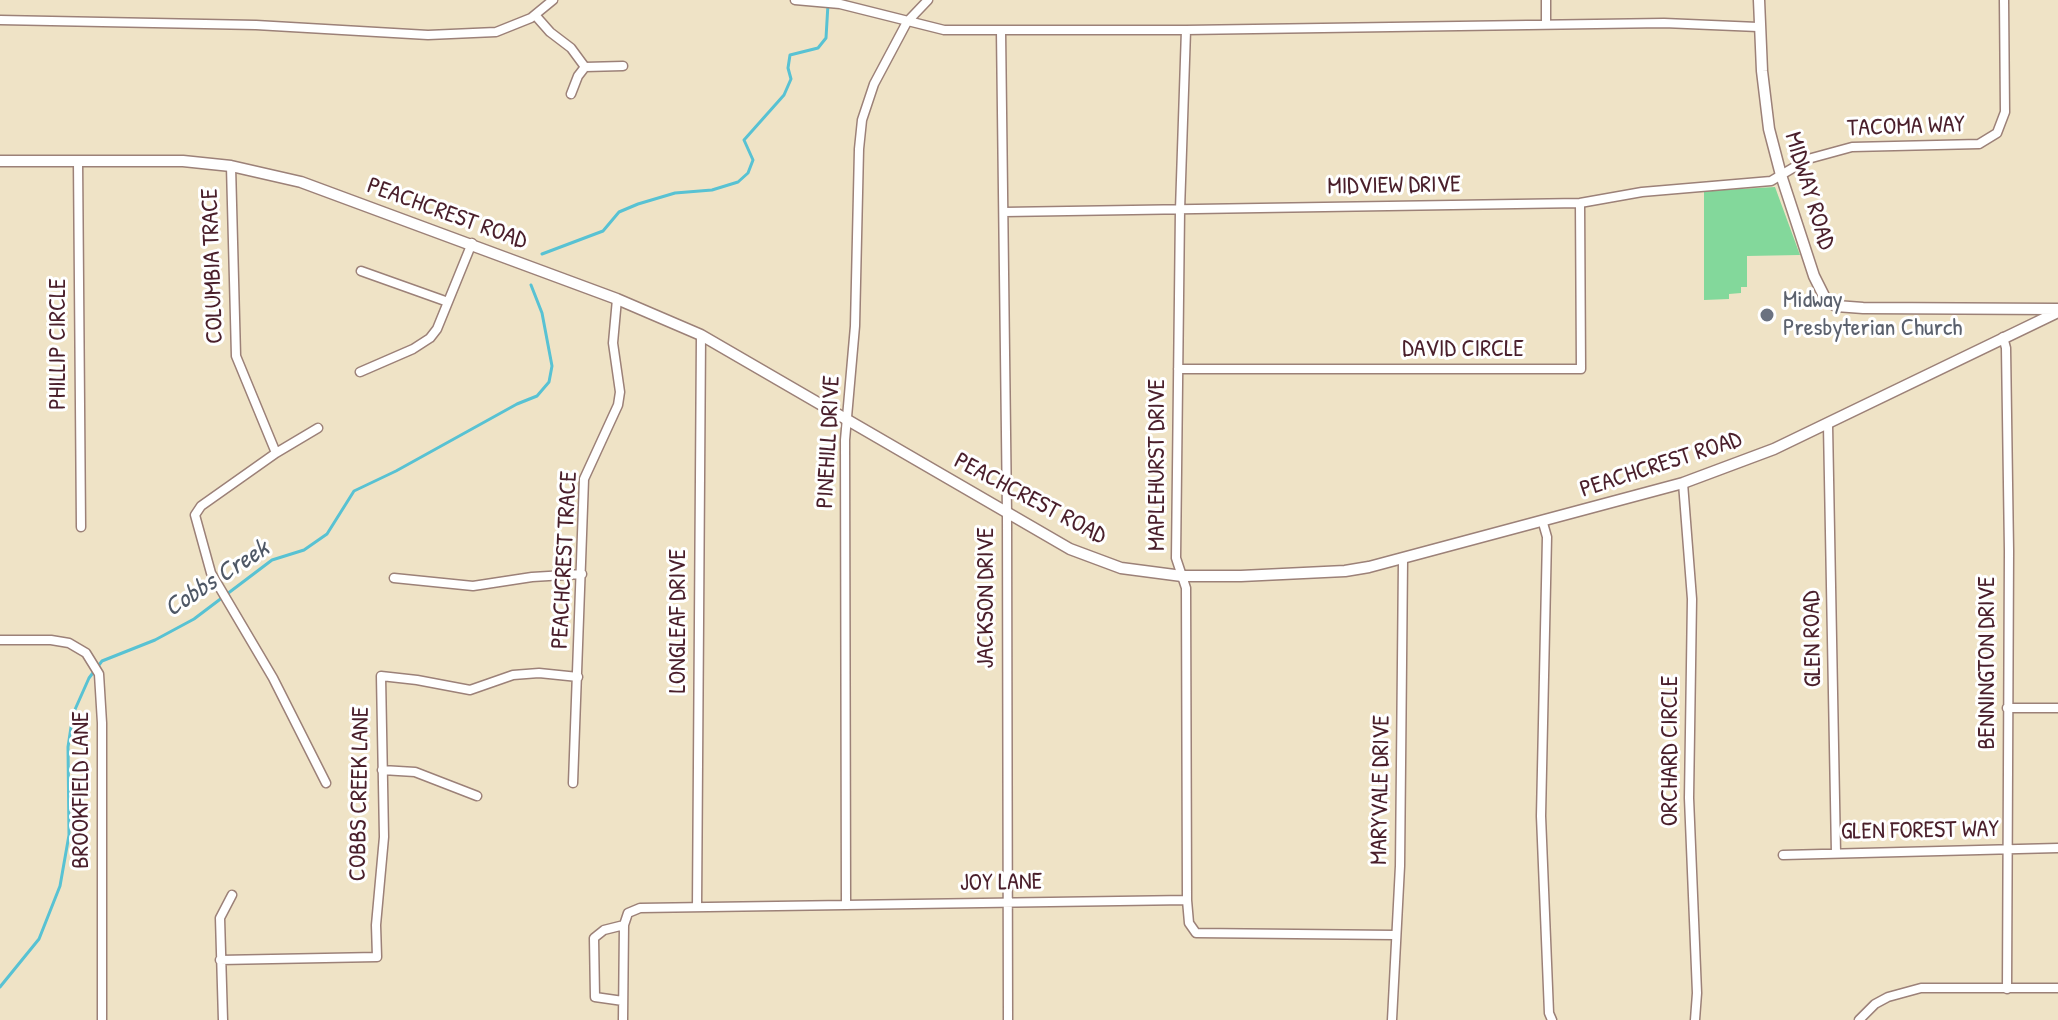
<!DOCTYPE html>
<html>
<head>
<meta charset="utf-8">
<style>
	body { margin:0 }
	canvas { display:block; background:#efe3c6 }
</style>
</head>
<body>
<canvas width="2058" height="1020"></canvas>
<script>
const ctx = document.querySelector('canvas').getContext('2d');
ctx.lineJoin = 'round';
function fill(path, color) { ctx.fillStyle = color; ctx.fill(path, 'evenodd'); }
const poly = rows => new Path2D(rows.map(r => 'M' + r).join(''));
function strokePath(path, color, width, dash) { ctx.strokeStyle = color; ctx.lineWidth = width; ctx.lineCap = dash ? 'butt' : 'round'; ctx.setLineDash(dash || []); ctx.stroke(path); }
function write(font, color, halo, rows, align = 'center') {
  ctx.font = font + ' "Patrick Hand",sans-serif'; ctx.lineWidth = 6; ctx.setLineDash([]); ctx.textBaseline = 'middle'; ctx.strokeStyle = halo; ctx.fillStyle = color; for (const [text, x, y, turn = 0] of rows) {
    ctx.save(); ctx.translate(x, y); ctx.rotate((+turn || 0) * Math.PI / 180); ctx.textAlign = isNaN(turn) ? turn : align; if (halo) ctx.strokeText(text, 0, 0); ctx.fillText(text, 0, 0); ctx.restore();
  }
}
fill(poly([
	[1775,187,1800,255,1747,256,1747,287,1741,287,1741,293,1729,294,1729,299,1704,300,1704,191]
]), '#83d89b');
strokePath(poly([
	[542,254,603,231,619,212,638,204,675,193,712,190,738,182,748,173,753,160,744,140,784,95,791,79,788,68,790,55,818,48,826,38,828,4],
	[0,987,39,939,60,886,69,835,68,747,73,714,89,678,102,661,155,640,194,619,272,560,304,550,327,534,354,491,396,471,517,404,537,396,549,382,552,366,542,313,531,285]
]), '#58c2d3', 3);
const minor = poly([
	[795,0,840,4,944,30,1186,30,1664,23,1758,27],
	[535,15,550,32,571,48,585,67,578,76,571,94],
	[0,20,256,25,428,35,496,32,531,18,553,0],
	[1546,24,1546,0],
	[1186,30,1180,210,1176,558,1186,588,1187,900],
	[1001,31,1007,513,1008,1020],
	[585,67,623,66],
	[78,161,81,527],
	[231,166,236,356,276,453],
	[1004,212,1580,203,1642,192,1771,181,1808,159,1852,147,1979,144,1997,133,2005,112,2004,0],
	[361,271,448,302],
	[2003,337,2006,348,2009,551,2007,989],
	[1178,369,1581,369,1580,203],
	[360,372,413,349,430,338,437,329,472,243],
	[1828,425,1836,853],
	[318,428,276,453,201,506,195,515,211,573,273,678,326,783],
	[1683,483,1692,599,1689,798,1697,993,1695,1020],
	[1543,523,1547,537,1541,816,1549,1013,1552,1020],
	[394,578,473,586,532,577,582,574],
	[0,640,51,640,69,643,86,653,99,674,102,723,102,1020],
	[2007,708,2058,708],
	[382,770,415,772,477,796],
	[573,783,584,479,618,405,620,392,613,343,617,299],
	[1783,855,2058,848],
	[846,905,845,440,855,326,859,149,862,120,874,84,907,22,928,0],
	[697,907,701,335],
	[220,960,377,957,376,925,384,837,381,676,417,680,470,690,513,675,539,673,578,677],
	[623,1001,595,997,594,938,604,930,624,925],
	[223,1020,220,918,232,895],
	[623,1020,624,925,628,913,640,908,1187,900,1189,923,1196,933,1395,935],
	[1392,1020,1400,866,1403,560],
	[1859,1020,1875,1004,1888,997,1921,988,2058,988]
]);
const tertiary = poly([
	[1759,0,1762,71,1769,129,1781,175,1814,276,1826,300,1836,306,1863,308,2058,309],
	[0,161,183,161,231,166,301,182,617,299,701,335,1070,549,1121,568,1182,576,1241,576,1345,571,1369,567,1683,483,1774,449,2058,312]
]);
strokePath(minor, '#9c8178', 11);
strokePath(tertiary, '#9c8178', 13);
strokePath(minor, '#fff', 8);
strokePath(tertiary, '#fff', 10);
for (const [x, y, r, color] of [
	[1767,315,8,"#6b7280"]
]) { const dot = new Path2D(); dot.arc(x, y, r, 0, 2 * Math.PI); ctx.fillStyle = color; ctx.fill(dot); strokePath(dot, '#fff', 3); }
write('24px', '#4a1f2b', '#fff', [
	["TACOMA WAY",1906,127,-2],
	["MIDVIEW DRIVE",1394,186,-1],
	["MIDWAY ROAD",1809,191,73],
	["PEACHCREST ROAD",447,214,20],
	["COLUMBIA TRACE",213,266,-92],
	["PHILLIP CIRCLE",59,344,-90],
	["DAVID CIRCLE",1463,350],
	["PINEHILL DRIVE",829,442,-87],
	["MAPLEHURST DRIVE",1158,465,-90],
	["PEACHCREST ROAD",1661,465,-18],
	["PEACHCREST ROAD",1030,499,28],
	["PEACHCREST TRACE",565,560,-87],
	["JACKSON DRIVE",987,598,-90],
	["LONGLEAF DRIVE",679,621,-90],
	["GLEN ROAD",1813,639,-91],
	["BENNINGTON DRIVE",1988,663,-90],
	["ORCHARD CIRCLE",1671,751,-90],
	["BROOKFIELD LANE",82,790,-90],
	["MARYVALE DRIVE",1381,790,-89],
	["COBBS CREEK LANE",360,794,-89],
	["GLEN FOREST WAY",1920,831,-1],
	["JOY LANE",1001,883,-1]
]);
write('24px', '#5b616d', '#fff', [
	["Midway",1783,301],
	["Presbyterian Church",1783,329]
], 'left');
write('italic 26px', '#4f5866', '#fff', [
	["Cobbs Creek",217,579,-33]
]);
</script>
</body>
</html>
